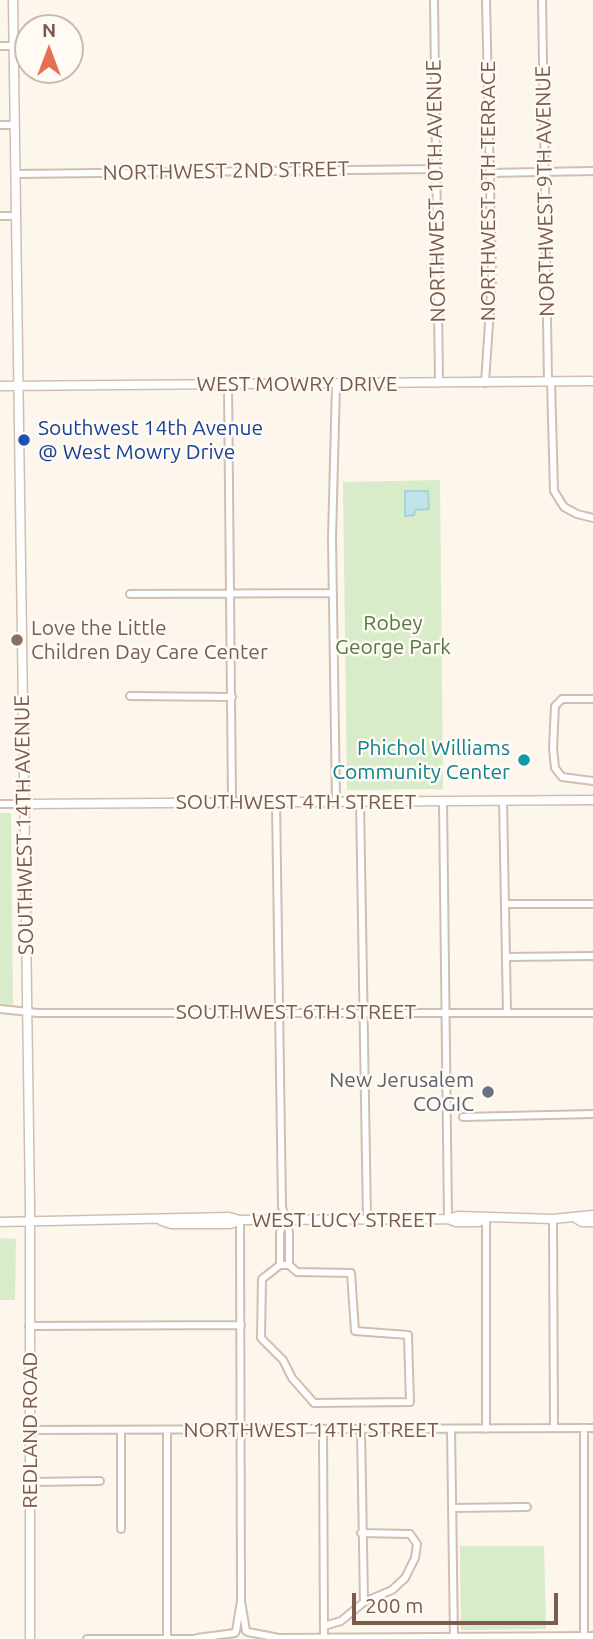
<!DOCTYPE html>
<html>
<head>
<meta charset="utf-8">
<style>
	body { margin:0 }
	#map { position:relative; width:593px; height:1639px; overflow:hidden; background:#fdf6ec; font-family:Ubuntu,sans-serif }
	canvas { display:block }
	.north { position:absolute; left:14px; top:14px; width:70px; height:70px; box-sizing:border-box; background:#fffaf3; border:2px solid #cabbb1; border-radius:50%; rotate:0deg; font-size:19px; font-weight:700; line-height:28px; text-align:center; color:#7a5c4d }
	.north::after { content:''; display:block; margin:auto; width:24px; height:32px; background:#e76f51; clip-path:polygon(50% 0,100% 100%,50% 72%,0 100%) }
	.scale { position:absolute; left:352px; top:1593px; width:206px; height:32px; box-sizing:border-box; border:4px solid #7a5c4d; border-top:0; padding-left:9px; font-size:21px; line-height:24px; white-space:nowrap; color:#7a5c4d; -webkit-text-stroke:5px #fffaf3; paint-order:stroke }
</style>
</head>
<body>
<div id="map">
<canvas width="593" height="1639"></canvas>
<div class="north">N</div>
<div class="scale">200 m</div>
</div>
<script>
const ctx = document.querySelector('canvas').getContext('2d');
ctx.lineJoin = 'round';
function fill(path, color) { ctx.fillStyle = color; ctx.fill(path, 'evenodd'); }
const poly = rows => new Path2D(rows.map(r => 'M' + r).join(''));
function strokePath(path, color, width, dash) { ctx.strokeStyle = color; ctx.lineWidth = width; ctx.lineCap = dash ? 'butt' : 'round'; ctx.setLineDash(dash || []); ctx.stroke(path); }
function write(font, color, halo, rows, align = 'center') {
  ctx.font = font + ' Ubuntu,sans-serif'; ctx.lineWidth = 5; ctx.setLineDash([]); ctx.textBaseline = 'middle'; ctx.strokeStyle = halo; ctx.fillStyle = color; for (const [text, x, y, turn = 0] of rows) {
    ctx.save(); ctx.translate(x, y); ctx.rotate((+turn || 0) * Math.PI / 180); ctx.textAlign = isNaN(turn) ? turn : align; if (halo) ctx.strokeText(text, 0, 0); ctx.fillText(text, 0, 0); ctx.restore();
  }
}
fill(poly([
	[440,480,443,789,347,790,343,482],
	[0,813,11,813,13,1005,0,1005],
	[0,1238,16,1239,15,1300,0,1300],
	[460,1546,544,1546,546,1629,461,1630]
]), '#d8ecc9');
const water = poly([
	[405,491,428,491,429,509,415,510,414,515,405,516,405,491]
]);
fill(water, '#bfe3e8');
strokePath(water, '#a5d3da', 2);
const minor = poly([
	[434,0,439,382],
	[542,0,548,382],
	[0,46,15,46],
	[0,125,14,125],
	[489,173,593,171],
	[15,174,436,169],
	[0,216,16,216],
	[551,382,554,491,564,507,577,514,593,518],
	[485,383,492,278,486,0],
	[228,384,232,802],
	[336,385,332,538,336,801],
	[130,594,333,593],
	[130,696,232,697],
	[593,699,562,699,555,706,553,748,555,768,562,777,593,781],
	[503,800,507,1013],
	[360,801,367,1220],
	[443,801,448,1219],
	[276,802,282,1207,289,1232,289,1265],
	[0,804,24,804],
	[506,904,593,904],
	[507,957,593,956],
	[0,1009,38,1013,593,1013],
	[463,1117,593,1114],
	[486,1219,486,1429],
	[553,1219,554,1428],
	[240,1220,241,1601,246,1631],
	[280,1265,289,1265,297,1272,351,1273,355,1331,408,1335,410,1402,314,1403,292,1378,283,1360,261,1338,262,1279,280,1265],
	[280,1265,280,1233,283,1220],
	[29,1326,241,1325],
	[584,1428,584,1636],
	[451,1429,454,1639],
	[30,1430,593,1428],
	[121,1430,121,1529],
	[167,1430,167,1639],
	[323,1430,324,1638],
	[361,1430,364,1602],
	[30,1482,100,1481],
	[452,1508,527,1507],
	[324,1626,341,1621,364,1602,392,1590,405,1578,415,1558,417,1544,410,1534,361,1533],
	[236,1631,241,1601],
	[248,1632,279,1638,593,1636],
	[197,1638,235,1633],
	[87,1639,200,1639]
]);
const tertiary = poly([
	[13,0,30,1207,30,1639],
	[0,386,593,381],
	[24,804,593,800],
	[448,1219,458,1216,553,1219,593,1215],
	[577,1219,582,1222,593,1222],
	[162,1221,171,1224,230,1224,239,1221],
	[0,1222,229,1217,240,1220,448,1219,456,1222,478,1222,486,1219]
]);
strokePath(minor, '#d1beb0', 10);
strokePath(tertiary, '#d1beb0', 11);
strokePath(minor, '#fff', 6);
strokePath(tertiary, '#fff', 8);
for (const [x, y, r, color] of [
	[24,440,7,"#1a4fb4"],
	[17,640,7,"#8d6e63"],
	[524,760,7,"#0f9aa8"],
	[488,1092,7,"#6b7280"]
]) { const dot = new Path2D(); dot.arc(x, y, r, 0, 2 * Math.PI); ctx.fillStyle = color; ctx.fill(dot); strokePath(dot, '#fffaf3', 2.5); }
write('21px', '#7a5c4d', '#fffaf3', [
	["NORTHWEST 2ND STREET",226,171,-1],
	["NORTHWEST 10TH AVENUE",436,191,-91],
	["NORTHWEST 9TH TERRACE",488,191,-90],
	["NORTHWEST 9TH AVENUE",545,191,-91],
	["WEST MOWRY DRIVE",297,384],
	["SOUTHWEST 4TH STREET",296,802],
	["SOUTHWEST 14TH AVENUE",24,825,-91],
	["SOUTHWEST 6TH STREET",296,1012],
	["WEST LUCY STREET",344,1220],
	["REDLAND ROAD",30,1430,-90],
	["NORTHWEST 14TH STREET",311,1430]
]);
write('21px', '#164399', '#fffaf3', [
	["Southwest 14th Avenue",38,428],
	["@ West Mowry Drive",38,452]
], 'left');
write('21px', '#537a41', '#fffaf3', [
	["Robey",393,623],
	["George Park",393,647]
]);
write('21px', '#785e54', '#fffaf3', [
	["Love the Little",31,628],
	["Children Day Care Center",31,652]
], 'left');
write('21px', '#0d838f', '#fffaf3', [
	["Phichol Williams",510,748],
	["Community Center",510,772]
], 'right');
write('21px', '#5b616d', '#fffaf3', [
	["New Jerusalem",474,1080],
	["COGIC",474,1104]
], 'right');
</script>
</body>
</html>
